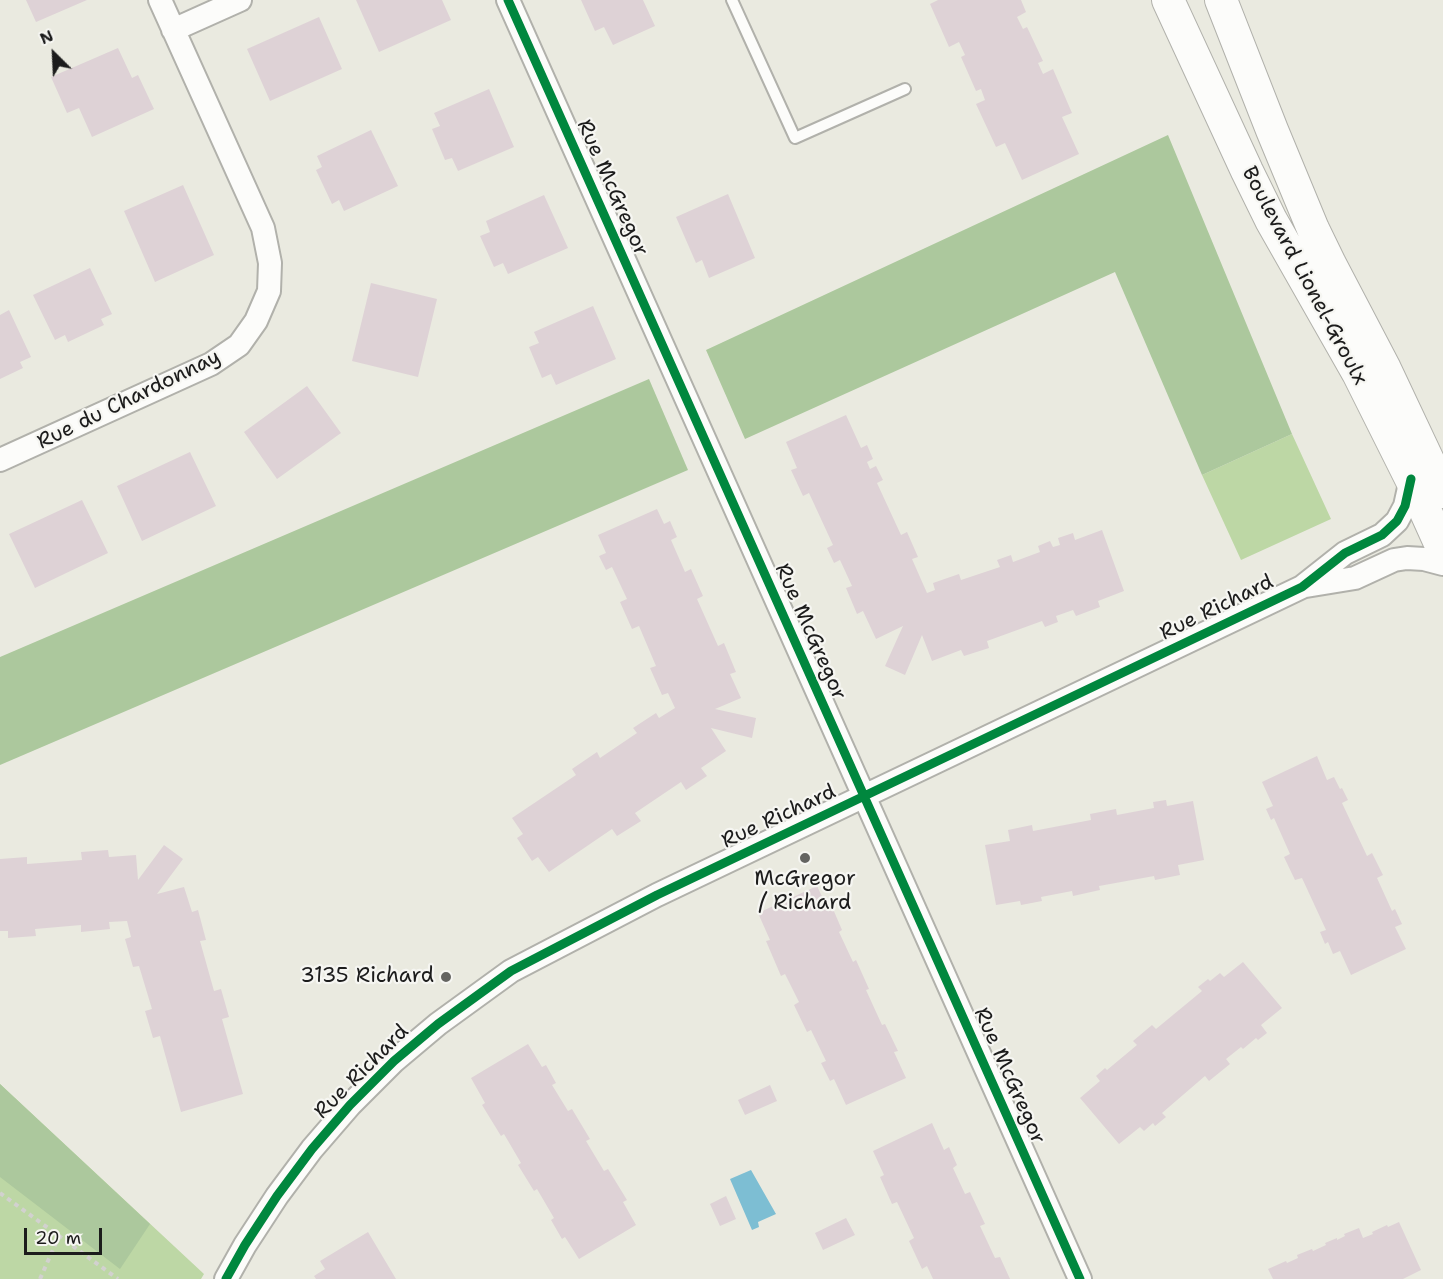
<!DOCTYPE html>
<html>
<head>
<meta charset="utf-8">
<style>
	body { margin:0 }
	#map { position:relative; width:1443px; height:1279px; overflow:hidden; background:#eaeae0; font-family:"Shantell Sans",sans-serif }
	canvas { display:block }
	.north { position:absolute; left:24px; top:24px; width:60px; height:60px; -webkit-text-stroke:4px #f6f6f2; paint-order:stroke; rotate:336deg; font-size:16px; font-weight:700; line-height:24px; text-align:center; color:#1c1c1c }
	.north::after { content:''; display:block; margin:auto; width:21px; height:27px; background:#1c1c1c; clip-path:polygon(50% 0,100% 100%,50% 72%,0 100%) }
	.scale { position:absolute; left:24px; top:1228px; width:78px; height:27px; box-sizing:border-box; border:3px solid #1c1c1c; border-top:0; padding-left:8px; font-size:18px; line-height:21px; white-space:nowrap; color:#1c1c1c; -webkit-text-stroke:4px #f6f6f2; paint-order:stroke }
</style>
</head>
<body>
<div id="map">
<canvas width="1443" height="1279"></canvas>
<div class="north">N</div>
<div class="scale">20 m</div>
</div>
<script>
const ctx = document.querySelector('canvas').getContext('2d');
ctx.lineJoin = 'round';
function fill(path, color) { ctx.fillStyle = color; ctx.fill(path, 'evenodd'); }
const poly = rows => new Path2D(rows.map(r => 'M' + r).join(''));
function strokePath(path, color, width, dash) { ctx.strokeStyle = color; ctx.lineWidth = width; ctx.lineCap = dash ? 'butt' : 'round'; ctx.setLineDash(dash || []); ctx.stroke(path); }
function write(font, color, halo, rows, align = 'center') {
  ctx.font = font + ' "Shantell Sans",sans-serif'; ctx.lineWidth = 4.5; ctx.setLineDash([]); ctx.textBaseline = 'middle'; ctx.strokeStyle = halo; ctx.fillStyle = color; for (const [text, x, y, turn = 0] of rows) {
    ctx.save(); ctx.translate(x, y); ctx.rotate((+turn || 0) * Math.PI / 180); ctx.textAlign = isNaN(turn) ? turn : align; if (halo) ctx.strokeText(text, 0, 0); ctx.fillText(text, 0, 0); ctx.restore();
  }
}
fill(poly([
	[1292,434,1331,519,1241,560,1202,475],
	[0,1084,204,1274,201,1279,0,1279]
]), '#bdd7a5');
fill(poly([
	[1168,135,1292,434,1202,475,1115,272,745,439,706,350],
	[649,379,688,470,0,765,0,657],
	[0,1084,150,1224,120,1269,0,1177]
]), '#acc89d');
fill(poly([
	[751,1170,776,1214,758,1222,759,1227,752,1230,730,1179]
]), '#7dbed3');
fill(poly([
	[26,0,87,0,36,22],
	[356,0,442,0,451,20,379,52],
	[581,0,643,0,655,26,613,45,604,27,595,31],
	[938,0,1021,0,1026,12,1017,17,1023,29,1027,27,1043,61,1038,63,1043,74,1053,69,1072,113,1062,117,1079,154,1022,180,1005,143,996,147,976,104,985,100,981,89,976,91,961,57,965,55,959,42,949,47,930,4],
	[319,17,342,69,270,101,247,49],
	[118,48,132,78,138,75,154,109,92,137,79,108,67,113,51,77],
	[489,89,514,147,458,171,452,158,445,160,432,129,440,126,434,113],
	[371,130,398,186,344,211,339,200,332,204,316,170,322,167,317,156],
	[183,185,214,255,155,282,124,211],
	[728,194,755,258,709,278,702,260,696,263,676,217],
	[544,195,568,248,508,274,503,263,494,267,480,236,490,232,486,221],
	[90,268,112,314,101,319,104,325,68,342,65,335,55,340,33,295],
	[371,283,437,299,418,377,352,361],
	[593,306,616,359,556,385,551,374,542,378,529,347,539,343,534,332],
	[9,310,31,357,20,362,23,368,0,379,0,315],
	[307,386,341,433,277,479,244,432],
	[846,415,861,448,867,445,873,459,867,462,870,469,876,466,883,480,877,483,901,535,907,532,918,557,912,559,927,593,935,590,933,583,959,574,961,580,1000,567,997,560,1011,555,1013,562,1040,552,1038,546,1050,541,1053,547,1060,545,1058,538,1073,533,1075,540,1102,530,1124,591,1098,601,1100,607,1076,616,1073,610,1056,616,1058,622,1045,627,1042,621,987,641,989,648,964,656,961,650,932,661,922,635,905,675,885,666,903,626,876,639,863,611,857,614,846,588,852,586,840,560,834,563,827,548,833,545,809,493,803,496,791,470,797,468,786,442],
	[190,452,216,506,142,541,117,486],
	[82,500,108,553,35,588,9,534],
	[657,509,664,524,670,521,677,537,671,540,685,572,691,569,703,596,697,599,718,646,724,643,736,672,730,674,741,698,715,709,756,718,752,738,711,728,726,751,701,768,707,776,686,790,681,782,635,813,641,821,617,836,612,829,549,872,538,857,532,861,517,838,523,834,512,818,576,775,572,769,597,752,600,758,637,733,633,728,656,713,659,718,675,708,668,693,662,695,650,668,656,666,639,626,632,629,620,602,627,599,612,567,606,570,599,556,606,553,598,535],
	[1317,756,1327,780,1334,777,1340,789,1342,788,1348,800,1342,803,1367,856,1372,853,1383,875,1377,878,1392,911,1395,909,1402,924,1395,927,1406,949,1351,975,1340,951,1333,954,1328,942,1325,944,1320,932,1326,930,1302,878,1295,880,1284,857,1290,854,1274,818,1271,820,1266,809,1273,806,1262,782],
	[1166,800,1167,806,1193,801,1204,860,1178,865,1180,875,1155,880,1154,876,1099,886,1100,890,1073,896,1072,891,1041,897,1042,901,1021,905,1020,901,996,905,985,845,1010,841,1008,830,1032,825,1033,831,1091,820,1090,814,1116,809,1117,815,1154,808,1153,802],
	[164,845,183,859,157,894,184,887,192,912,198,910,206,940,200,941,214,991,221,989,229,1017,222,1019,243,1094,181,1112,160,1036,153,1038,145,1011,152,1009,139,966,133,967,125,939,131,937,127,921,109,922,110,929,81,932,81,925,35,929,36,936,8,938,8,931,0,931,0,859,27,857,27,864,82,860,81,852,108,850,109,857,136,855,138,880],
	[817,886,829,911,833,909,842,930,839,932,853,962,856,960,869,989,866,990,882,1025,885,1024,898,1051,894,1052,906,1078,846,1105,834,1079,830,1081,821,1063,826,1061,811,1030,807,1032,794,1005,799,1002,785,974,781,976,766,941,770,940,758,913],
	[1243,962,1282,1008,1261,1025,1267,1033,1258,1040,1256,1038,1243,1049,1241,1047,1226,1059,1230,1064,1209,1081,1205,1076,1162,1113,1166,1117,1155,1126,1153,1123,1144,1131,1140,1127,1119,1144,1080,1098,1100,1081,1096,1076,1105,1068,1107,1070,1137,1045,1133,1041,1152,1025,1156,1029,1202,991,1198,987,1208,979,1210,981,1220,973,1224,977],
	[528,1044,542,1067,546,1065,556,1083,552,1085,568,1111,572,1109,590,1139,586,1141,604,1171,608,1169,627,1200,623,1202,636,1225,579,1259,565,1237,562,1239,551,1220,554,1218,537,1189,534,1191,518,1165,521,1163,504,1134,501,1136,482,1105,485,1103,471,1078],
	[770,1085,777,1101,745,1115,738,1100],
	[932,1123,944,1150,949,1147,957,1165,953,1168,965,1194,970,1192,985,1224,980,1226,995,1258,1000,1257,1010,1279,933,1279,927,1266,922,1269,909,1241,914,1238,897,1202,892,1204,880,1177,884,1175,873,1151],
	[726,1196,736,1219,720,1226,710,1204],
	[846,1218,855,1235,823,1250,815,1233],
	[1399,1222,1421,1270,1403,1279,1273,1279,1268,1269,1286,1261,1287,1263,1298,1258,1297,1255,1312,1249,1313,1251,1326,1245,1325,1243,1337,1238,1337,1240,1345,1236,1344,1234,1359,1228,1363,1238,1373,1234,1372,1232,1387,1225,1388,1227],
	[368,1232,396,1279,316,1279,314,1276,325,1269,320,1261]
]), '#ded2d6');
const service = poly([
	[732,0,795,138,905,89]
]);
const minor = poly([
	[508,0,1080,1279],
	[173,30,240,0],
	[0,460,211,364,239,345,256,321,269,291,270,263,263,228,160,0],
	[1306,586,1355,578,1394,560,1407,558,1424,559,1443,564],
	[226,1279,245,1245,277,1196,312,1149,350,1105,394,1061,438,1024,511,971,657,895,1302,587,1345,553,1382,535,1397,521,1405,506,1411,479]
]);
const secondary = poly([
	[1168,0,1247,171,1271,220,1358,373,1411,479,1443,550],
	[1221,0,1272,130,1313,229,1330,264,1385,369,1443,492]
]);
strokePath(service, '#b1b1ab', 14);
strokePath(minor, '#b1b1ab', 26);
strokePath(secondary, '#b1b1ab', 34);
strokePath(poly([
	[0,1193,118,1279],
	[40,1279,59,1236]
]), '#d2d1cf', 4, [4.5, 4.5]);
strokePath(service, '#fcfcfa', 10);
strokePath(minor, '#fcfcfa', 22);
strokePath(secondary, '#fcfcfa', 32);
strokePath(poly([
	[508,0,1080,1279],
	[226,1279,245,1245,277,1196,312,1149,350,1105,394,1061,438,1024,511,971,657,895,1302,587,1345,553,1382,535,1397,521,1405,506,1411,479]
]), '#00873e', 9);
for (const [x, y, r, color] of [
	[805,858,6,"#646461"],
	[446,977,6,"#646461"]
]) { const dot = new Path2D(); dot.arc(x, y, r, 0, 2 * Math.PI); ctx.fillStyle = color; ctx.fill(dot); strokePath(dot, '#f6f6f2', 2); }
write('21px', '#1c1c1c', '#f6f6f2', [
	["Rue McGregor",612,188,66],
	["Boulevard Lionel-Groulx",1304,276,62],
	["Rue du Chardonnay",129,400,-26],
	["Rue Richard",1217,608,-26],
	["Rue McGregor",810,632,66],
	["Rue Richard",779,817,-25],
	["Rue Richard",362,1072,-45],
	["Rue McGregor",1009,1076,66]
]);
write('21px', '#1c1c1c', '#f6f6f2', [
	["McGregor",805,880],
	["/ Richard",805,904],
	["3135 Richard",434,977,"right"]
]);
</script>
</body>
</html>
